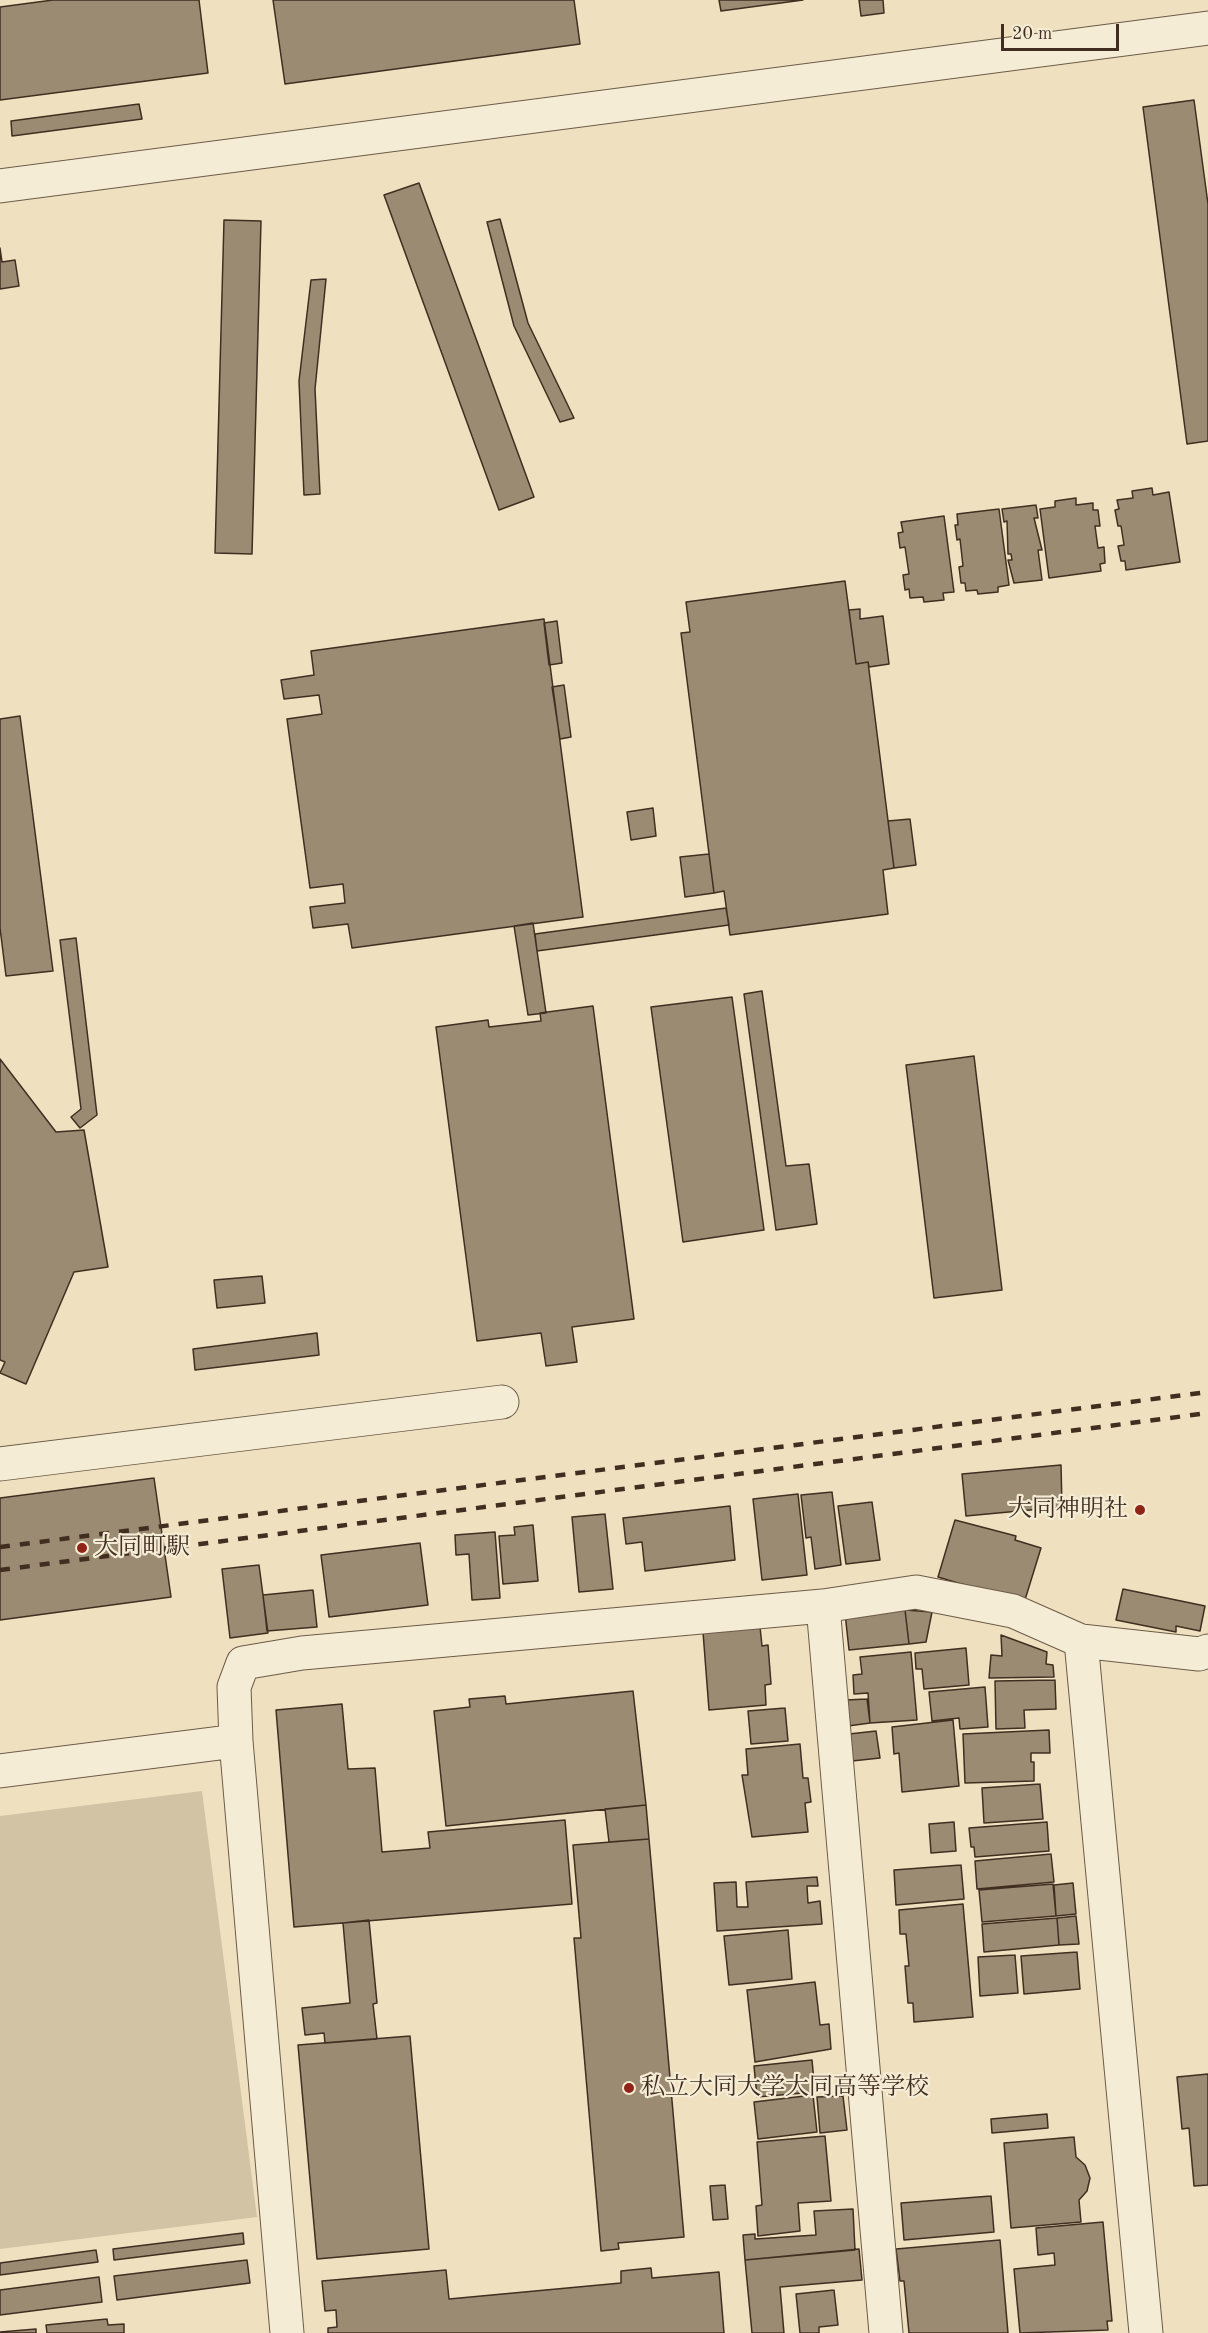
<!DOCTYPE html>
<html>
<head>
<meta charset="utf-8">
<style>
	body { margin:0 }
	#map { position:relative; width:1208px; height:2333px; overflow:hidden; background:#efe1bf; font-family:"Old Standard TT",serif }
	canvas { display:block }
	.scale { position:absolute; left:1001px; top:24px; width:118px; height:27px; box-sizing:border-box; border:3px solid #412e21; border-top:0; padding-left:8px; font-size:18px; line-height:21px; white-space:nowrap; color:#412e21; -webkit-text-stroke:4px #f5ecd5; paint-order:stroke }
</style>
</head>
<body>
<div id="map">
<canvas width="1208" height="2333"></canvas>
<div class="scale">20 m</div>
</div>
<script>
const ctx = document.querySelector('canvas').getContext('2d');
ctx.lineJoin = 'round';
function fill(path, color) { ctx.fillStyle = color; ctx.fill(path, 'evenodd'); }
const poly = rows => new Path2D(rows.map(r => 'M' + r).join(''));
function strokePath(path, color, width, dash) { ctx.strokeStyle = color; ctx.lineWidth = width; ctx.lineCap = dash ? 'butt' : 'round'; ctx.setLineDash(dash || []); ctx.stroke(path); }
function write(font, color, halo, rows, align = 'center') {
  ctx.font = font + ' "Old Standard TT","Noto Serif JP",serif'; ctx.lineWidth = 4.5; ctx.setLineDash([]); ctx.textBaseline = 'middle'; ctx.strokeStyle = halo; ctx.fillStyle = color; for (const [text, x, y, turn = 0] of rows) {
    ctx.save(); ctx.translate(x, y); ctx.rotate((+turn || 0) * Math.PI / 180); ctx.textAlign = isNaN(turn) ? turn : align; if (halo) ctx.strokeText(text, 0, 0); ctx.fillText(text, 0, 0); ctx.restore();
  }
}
fill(poly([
	[202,1791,257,2217,0,2249,0,1816]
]), '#d1c3a4');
const building = poly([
	[53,0,199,0,208,73,0,100,0,7,53,0],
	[273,0,574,0,580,44,285,84,273,0],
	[719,0,803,0,721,11,719,0],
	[859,0,883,0,884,13,861,16,859,0],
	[1194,100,1208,204,1208,441,1187,444,1143,107,1194,100],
	[139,104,142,119,12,136,11,121,139,104],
	[419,183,534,497,499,510,384,195,419,183],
	[500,219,528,323,574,418,560,422,514,326,487,222,500,219],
	[224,220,261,221,252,554,215,553,224,220],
	[0,248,2,262,15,260,19,286,0,289,0,248],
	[326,279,315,389,320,494,304,495,299,381,311,280,326,279],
	[1152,488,1153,495,1169,492,1180,562,1126,570,1125,561,1121,561,1118,546,1124,545,1121,526,1118,526,1115,510,1119,509,1117,500,1133,498,1132,491,1152,488],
	[1076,498,1076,505,1093,503,1093,510,1098,510,1100,526,1095,526,1098,548,1104,547,1105,563,1100,564,1101,571,1049,578,1040,509,1055,507,1055,501,1076,498],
	[1036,505,1038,518,1034,518,1042,550,1038,550,1042,580,1014,583,1008,560,1012,560,1011,554,1008,554,1007,521,1004,522,1002,509,1036,505],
	[999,509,1009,585,998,587,998,592,978,594,977,590,966,591,965,583,961,583,959,567,963,566,960,539,957,540,955,525,958,525,957,514,999,509],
	[944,516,954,592,943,593,944,600,924,602,923,597,910,598,909,589,905,590,903,575,909,574,905,547,900,548,898,533,903,532,901,522,944,516],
	[845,581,856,664,868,662,894,868,883,870,888,914,730,935,724,891,714,893,681,633,690,632,686,602,845,581],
	[860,609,860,619,883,616,889,664,869,667,868,662,856,664,849,610,860,609],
	[544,619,583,917,352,948,348,924,313,928,310,907,345,903,343,884,310,888,287,719,322,714,319,695,284,699,281,680,314,675,311,651,544,619],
	[557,621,562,663,549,665,544,623,557,621],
	[564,685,571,737,560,739,552,687,564,685],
	[20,716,53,971,6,976,0,928,0,719,20,716],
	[653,808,656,836,631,840,627,812,653,808],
	[910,819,916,865,894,868,888,821,910,819],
	[709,854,714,893,685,897,680,857,709,854],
	[726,908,729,925,537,951,535,934,726,908],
	[533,923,546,1013,528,1015,514,926,533,923],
	[76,938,97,1115,80,1128,71,1117,81,1109,60,940,76,938],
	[762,991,786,1166,809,1164,817,1224,776,1230,744,994,762,991],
	[732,997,764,1230,683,1242,651,1007,732,997],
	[593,1006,634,1319,572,1327,577,1362,546,1366,541,1333,477,1341,436,1027,488,1020,489,1027,541,1021,540,1013,593,1006],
	[974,1056,1002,1290,934,1298,906,1065,974,1056],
	[0,1059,56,1132,84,1130,108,1267,74,1272,26,1384,0,1373,5,1362,0,1360,0,1059],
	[262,1276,265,1303,217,1308,214,1280,262,1276],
	[317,1333,319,1355,195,1370,193,1349,317,1333],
	[1061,1465,1062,1507,966,1516,962,1474,1061,1465],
	[154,1478,171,1597,0,1620,0,1498,154,1478],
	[832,1492,841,1565,815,1569,811,1537,806,1538,801,1495,832,1492],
	[798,1494,807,1575,762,1580,753,1499,798,1494],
	[872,1502,880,1560,846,1564,838,1506,872,1502],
	[730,1506,735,1560,645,1571,642,1542,626,1544,623,1518,730,1506],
	[605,1514,613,1589,579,1592,572,1517,605,1514],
	[955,1520,1016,1536,1015,1540,1041,1548,1024,1603,938,1577,955,1520],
	[533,1525,538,1581,503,1584,499,1536,515,1535,514,1527,533,1525],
	[495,1532,500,1598,472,1600,469,1554,456,1555,455,1535,495,1532],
	[420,1543,428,1605,329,1617,321,1555,420,1543],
	[259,1565,268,1633,230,1638,222,1569,259,1565],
	[1123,1589,1205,1606,1200,1631,1176,1626,1176,1632,1116,1620,1123,1589],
	[313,1590,317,1627,267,1631,263,1595,313,1590],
	[905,1610,909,1644,849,1650,845,1613,905,1610],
	[905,1610,932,1612,926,1642,909,1644,905,1610],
	[760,1627,762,1646,768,1645,771,1684,765,1685,766,1705,709,1710,703,1632,760,1627],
	[1001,1635,1047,1652,1046,1664,1053,1665,1054,1677,989,1678,991,1655,1002,1656,1001,1635],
	[966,1648,969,1685,924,1689,922,1669,916,1669,915,1653,966,1648],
	[911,1652,917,1720,870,1723,868,1693,854,1694,853,1675,862,1674,860,1657,911,1652],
	[1055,1680,1056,1709,1024,1710,1025,1728,996,1729,995,1681,1055,1680],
	[985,1687,988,1727,960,1729,959,1718,932,1721,929,1692,985,1687],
	[633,1691,646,1805,446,1826,434,1711,470,1707,469,1699,505,1696,506,1704,633,1691],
	[867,1699,870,1723,848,1726,846,1700,867,1699],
	[342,1704,348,1769,375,1768,382,1852,430,1848,428,1832,565,1820,572,1904,294,1927,276,1710,342,1704],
	[785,1708,788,1741,751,1744,748,1711,785,1708],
	[953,1720,959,1786,902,1792,899,1753,894,1754,892,1727,953,1720],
	[1049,1730,1050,1753,1031,1753,1031,1762,1034,1762,1034,1781,965,1783,963,1734,1049,1730],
	[876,1731,880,1758,852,1761,849,1734,876,1731],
	[800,1744,803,1778,808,1778,811,1802,805,1803,808,1832,752,1837,742,1775,748,1775,746,1749,800,1744],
	[1040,1784,1043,1819,984,1823,982,1788,1040,1784],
	[646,1805,649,1839,609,1842,605,1809,646,1805],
	[954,1822,956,1851,931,1853,929,1824,954,1822],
	[1047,1822,1049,1851,975,1857,974,1847,971,1847,969,1828,1047,1822],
	[649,1839,684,2237,618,2243,619,2249,601,2251,574,1938,581,1938,573,1845,649,1839],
	[1051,1854,1054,1882,977,1889,975,1861,1051,1854],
	[961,1865,964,1899,896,1905,894,1870,961,1865],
	[817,1877,818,1886,807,1886,808,1903,820,1901,822,1924,717,1931,714,1883,736,1882,737,1907,748,1907,746,1882,817,1877],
	[1073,1883,1076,1914,1056,1916,1054,1885,1073,1883],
	[1053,1884,1056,1916,982,1922,979,1890,1053,1884],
	[963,1904,973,2017,914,2022,913,2003,908,2003,905,1966,909,1966,906,1934,900,1934,899,1910,963,1904],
	[1076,1916,1079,1944,1059,1945,1057,1918,1076,1916],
	[1057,1918,1059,1945,984,1952,982,1924,1057,1918],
	[369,1920,377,2003,373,2004,377,2039,325,2043,324,2033,305,2035,302,2008,350,2003,343,1923,369,1920],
	[788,1930,792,1979,729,1985,724,1936,788,1930],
	[1077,1952,1080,1989,1024,1994,1021,1956,1077,1952],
	[1015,1955,1018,1993,980,1996,978,1957,1015,1955],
	[815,1982,820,2025,829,2024,831,2049,755,2062,747,1990,815,1982],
	[410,2036,429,2249,317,2259,298,2045,410,2036],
	[812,2060,815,2092,757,2097,754,2066,812,2060],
	[1208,2074,1208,2185,1194,2186,1189,2128,1182,2129,1177,2077,1208,2074],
	[813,2095,817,2132,758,2139,754,2102,813,2095],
	[843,2096,847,2130,820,2133,817,2097,843,2096],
	[1047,2114,1048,2128,992,2133,991,2119,1047,2114],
	[825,2136,831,2201,798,2203,800,2231,758,2236,756,2206,762,2205,757,2142,825,2136],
	[1074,2137,1076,2157,1085,2165,1090,2178,1087,2191,1079,2200,1081,2222,1011,2228,1004,2143,1074,2137],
	[725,2185,728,2219,713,2220,710,2186,725,2185],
	[991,2196,994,2232,904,2240,901,2203,991,2196],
	[853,2209,855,2250,745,2260,743,2235,755,2234,755,2239,816,2235,814,2211,853,2209],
	[1103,2222,1112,2321,1107,2321,1108,2330,1020,2333,1014,2269,1055,2265,1054,2253,1038,2255,1036,2228,1103,2222],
	[243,2233,244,2244,114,2260,113,2249,243,2233],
	[1000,2240,1008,2333,909,2333,904,2281,900,2281,896,2249,1000,2240],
	[859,2249,862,2280,780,2287,784,2333,752,2333,745,2260,859,2249],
	[96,2250,98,2262,0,2275,0,2263,96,2250],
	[247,2260,250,2283,117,2300,114,2276,247,2260],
	[651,2268,652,2278,719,2272,724,2333,328,2333,328,2328,337,2327,336,2310,325,2311,322,2281,446,2270,449,2299,621,2283,621,2271,651,2268],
	[99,2277,102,2302,0,2315,0,2290,99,2277],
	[834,2290,838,2325,819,2327,819,2333,800,2333,796,2294,834,2290],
	[107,2319,108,2325,124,2324,124,2333,47,2333,46,2325,107,2319],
	[36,2329,36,2333,0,2333,0,2332,36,2329]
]);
fill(building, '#9b8b73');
strokePath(building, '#412e21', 1.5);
const minor = poly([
	[0,186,1208,28],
	[0,1464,502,1402],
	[823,1606,886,2333],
	[1081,1641,1146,2333],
	[0,1771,236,1741],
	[287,2333,236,1741,234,1687,243,1663,302,1653,823,1606,916,1592,1013,1611,1081,1641,1199,1654,1208,1651]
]);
strokePath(minor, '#6c5b48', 35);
strokePath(minor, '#f5ecd5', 33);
strokePath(poly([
	[0,1547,1208,1392],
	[0,1570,1208,1413]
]), '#412e21', 4.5, [10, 10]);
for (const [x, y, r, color] of [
	[1140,1510,6,"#8f2418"],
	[82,1548,6,"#8f2418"],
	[629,2088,6,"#8f2418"]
]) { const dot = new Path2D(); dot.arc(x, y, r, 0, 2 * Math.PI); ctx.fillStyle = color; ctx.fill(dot); strokePath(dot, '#f5ecd5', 2); }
write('24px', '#412e21', '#f5ecd5', [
	["大同神明社",1128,1510,"right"],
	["大同町駅",94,1548],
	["私立大同大学大同高等学校",641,2088]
], 'left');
</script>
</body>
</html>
